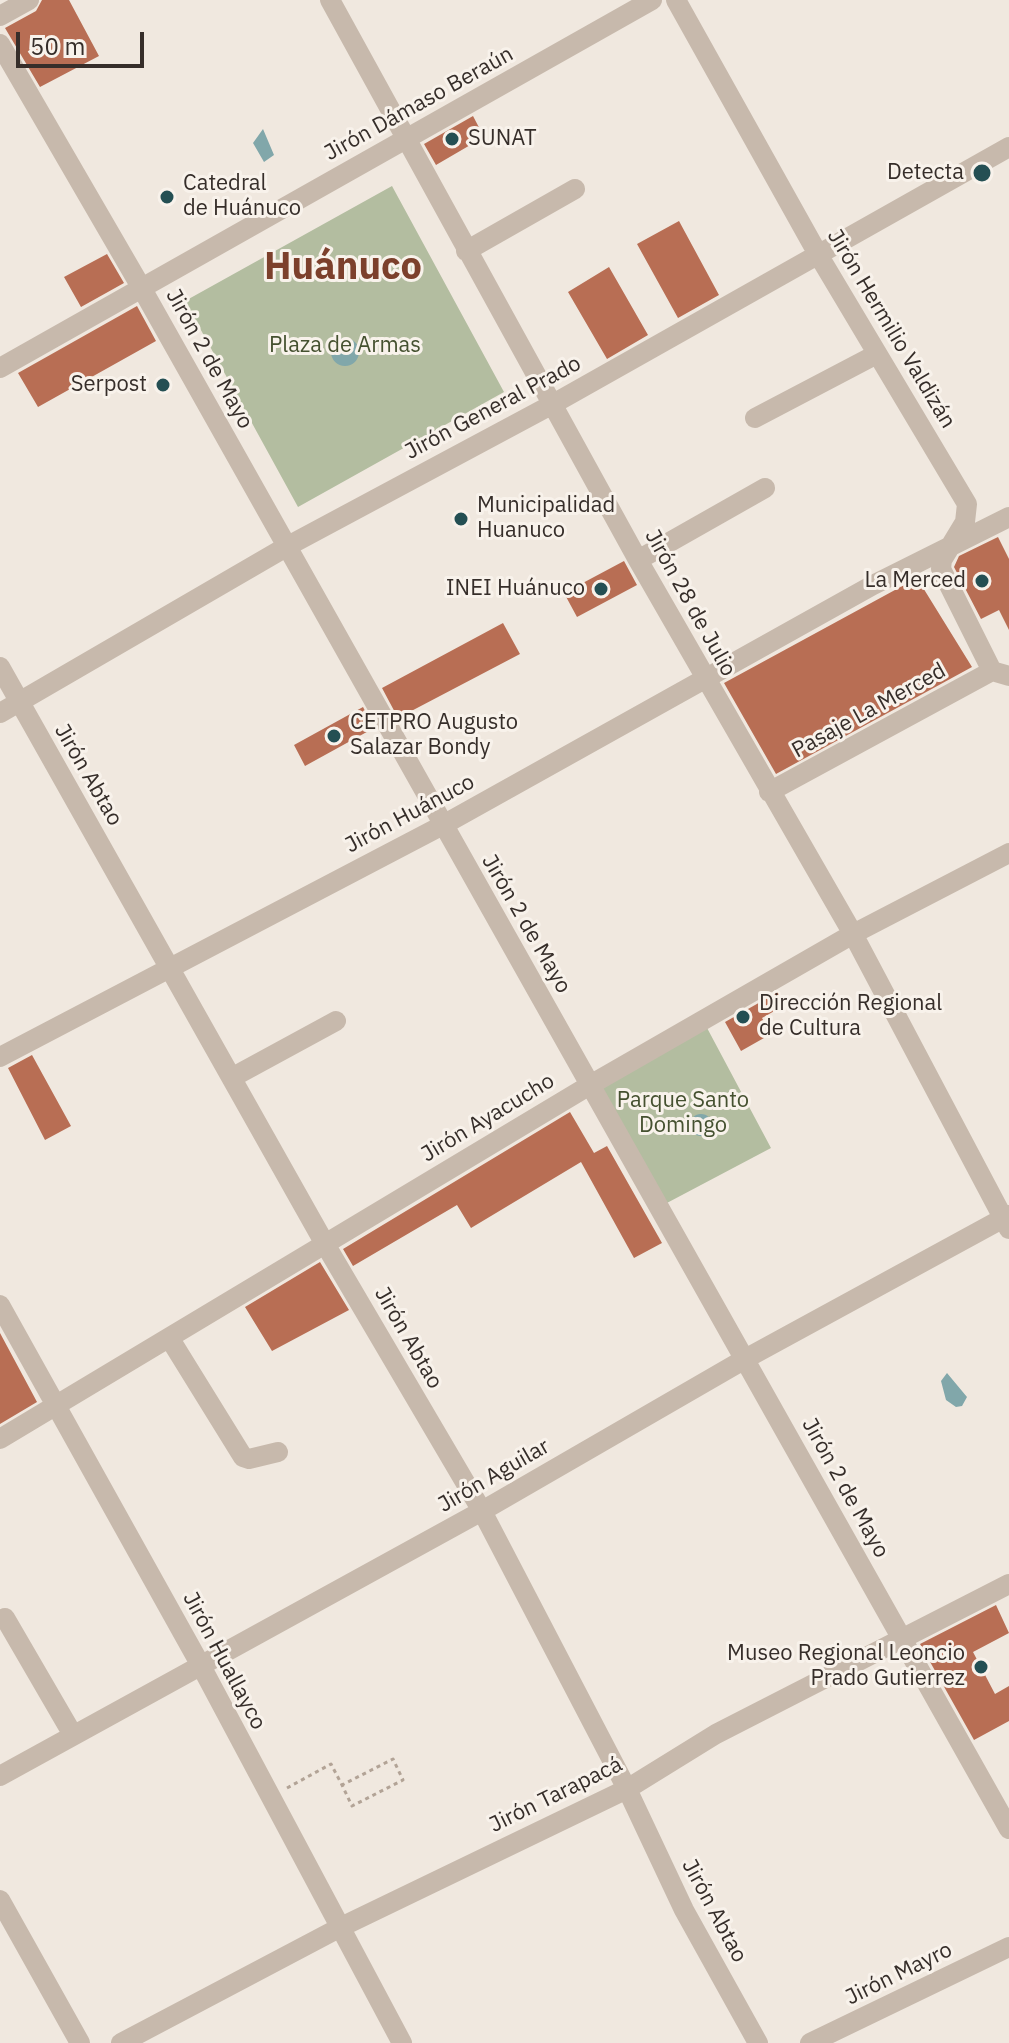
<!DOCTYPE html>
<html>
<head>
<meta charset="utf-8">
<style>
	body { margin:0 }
	#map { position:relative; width:1009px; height:2043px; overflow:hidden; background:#f0e8df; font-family:"IBM Plex Sans",sans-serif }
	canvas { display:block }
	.scale { position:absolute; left:16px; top:32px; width:128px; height:36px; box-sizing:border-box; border:4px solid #362e2a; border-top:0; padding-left:10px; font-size:24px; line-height:28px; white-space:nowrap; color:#362e2a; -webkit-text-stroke:6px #f8f2eb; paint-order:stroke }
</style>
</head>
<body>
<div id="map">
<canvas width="1009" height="2043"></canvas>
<div class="scale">50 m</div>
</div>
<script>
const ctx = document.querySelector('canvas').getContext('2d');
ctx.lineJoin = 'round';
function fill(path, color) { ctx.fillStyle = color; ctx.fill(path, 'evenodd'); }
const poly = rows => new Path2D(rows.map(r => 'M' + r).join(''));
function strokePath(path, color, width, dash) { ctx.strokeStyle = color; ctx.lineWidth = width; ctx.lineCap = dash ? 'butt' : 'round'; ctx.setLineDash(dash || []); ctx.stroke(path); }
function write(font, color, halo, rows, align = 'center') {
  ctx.font = font + ' "IBM Plex Sans",sans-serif'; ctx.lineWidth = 6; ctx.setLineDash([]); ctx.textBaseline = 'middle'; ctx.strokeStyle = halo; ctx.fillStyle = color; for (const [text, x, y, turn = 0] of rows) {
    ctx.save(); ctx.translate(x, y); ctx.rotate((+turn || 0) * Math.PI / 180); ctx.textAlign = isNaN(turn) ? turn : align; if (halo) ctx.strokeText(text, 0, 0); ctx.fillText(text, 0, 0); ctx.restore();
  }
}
fill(poly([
	[392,186,504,392,298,507,185,301],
	[706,1026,771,1148,665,1204,599,1088]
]), '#b3bda0');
fill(poly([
	[263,129,274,155,264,162,253,143],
	'331 352a14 14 0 1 1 28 0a14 14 0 1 1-28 0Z',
	'690 1125a11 11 0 1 1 22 0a11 11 0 1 1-22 0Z',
	[947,1373,967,1397,962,1406,956,1407,946,1400,941,1381]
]), '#81a7aa');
fill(poly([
	[42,0,69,0,99,56,40,87,5,28,36,11],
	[473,116,484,137,436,165,424,144],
	[679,221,719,295,678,318,637,244],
	[107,254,124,283,81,307,64,277],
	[609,267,648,335,607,359,568,292],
	[137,306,156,341,38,407,18,373],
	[998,537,1009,559,1009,630,999,610,981,619,954,567,959,556],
	[624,561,637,585,577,617,564,593],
	[917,578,972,667,776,774,724,683],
	[503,623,520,654,398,718,382,688],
	[363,707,374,728,305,766,294,745],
	[778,992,785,1005,762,1018,771,1034,741,1051,725,1022],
	[32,1055,71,1126,45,1140,8,1068],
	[570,1112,594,1153,607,1146,662,1243,634,1258,581,1162,471,1228,457,1205,353,1266,343,1249],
	[320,1262,349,1310,272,1351,245,1307],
	[0,1333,37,1402,0,1424],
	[996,1605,1009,1633,973,1652,995,1694,1009,1686,1009,1721,974,1740,920,1644]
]), '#b86e54');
strokePath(poly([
	[287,1788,331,1764,342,1785,352,1806,403,1780,393,1759,342,1785]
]), '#b2a396', 3, [4, 4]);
strokePath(poly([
	[330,0,638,560,853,934,1009,1229],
	[676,0,819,256,967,504,965,522,942,560,941,569,992,671,1009,676],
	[0,16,29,0],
	[0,44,141,287,1009,1829],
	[466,251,575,189],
	[0,368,652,0],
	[755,418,877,354],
	[638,560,765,488],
	[0,667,325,1244,482,1511,627,1789,684,1910,758,2043],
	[0,713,286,547,553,404,1009,147],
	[769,792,992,671],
	[0,1057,443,825,873,585,1009,517],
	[233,1077,336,1021],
	[0,1305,200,1664,402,2043],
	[170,1339,243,1457,249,1459,278,1452],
	[0,1439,590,1085,853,934,1009,853],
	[5,1618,73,1735],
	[0,1776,482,1511,745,1359,1009,1215],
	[0,1900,80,2043],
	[121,2043,339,1928,627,1789,716,1734,1009,1584],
	[810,2043,1009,1947]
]), '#c7b9ac', 20);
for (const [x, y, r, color] of [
	[452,139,8,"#244f53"],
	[982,173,10,"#244f53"],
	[167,197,8,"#244f53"],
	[163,385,8,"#244f53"],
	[461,519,8,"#244f53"],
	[982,581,8,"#244f53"],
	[601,589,8,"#244f53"],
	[334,736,8,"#244f53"],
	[743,1017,8,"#244f53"],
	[981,1667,8,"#244f53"]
]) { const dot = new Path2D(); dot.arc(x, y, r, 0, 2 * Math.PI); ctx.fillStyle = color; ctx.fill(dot); strokePath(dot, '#f8f2eb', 3); }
write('22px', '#362e2a', '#f8f2eb', [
	["Jirón Dámaso Beraún",419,104,-29],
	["Jirón Hermilio Valdizán",891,329,59],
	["Jirón 2 de Mayo",209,359,61],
	["Jirón General Prado",493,408,-28],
	["Jirón 28 de Julio",690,603,61],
	["Pasaje La Merced",869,711,-29],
	["Jirón Abtao",88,775,60],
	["Jirón Huánuco",410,814,-28],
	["Jirón 2 de Mayo",526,924,60],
	["Jirón Ayacucho",488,1118,-31],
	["Jirón Abtao",408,1338,60],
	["Jirón Aguilar",494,1476,-30],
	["Jirón 2 de Mayo",845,1488,61],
	["Jirón Huallayco",224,1661,62],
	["Jirón Tarapacá",556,1795,-26],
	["Jirón Abtao",714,1911,62],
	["Jirón Mayro",899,1974,-26]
]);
write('22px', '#362e2a', '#f8f2eb', [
	["SUNAT",468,139],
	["Detecta",964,173,"right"],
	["Catedral",183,184],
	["de Huánuco",183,209],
	["Serpost",147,385,"right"],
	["Municipalidad",477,506],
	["Huanuco",477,531],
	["La Merced",966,581,"right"],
	["INEI Huánuco",585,589,"right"],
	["CETPRO Augusto",350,723],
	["Salazar Bondy",350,748],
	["Dirección Regional",759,1004],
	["de Cultura",759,1029],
	["Museo Regional Leoncio",965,1654,"right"],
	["Prado Gutierrez",965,1679,"right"]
], 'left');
write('22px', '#455130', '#f8f2eb', [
	["Plaza de Armas",345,346],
	["Parque Santo",683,1101],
	["Domingo",683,1126]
]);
write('bold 38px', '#7c402c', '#f8f2eb', [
	["Huánuco",343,268]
]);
</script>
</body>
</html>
